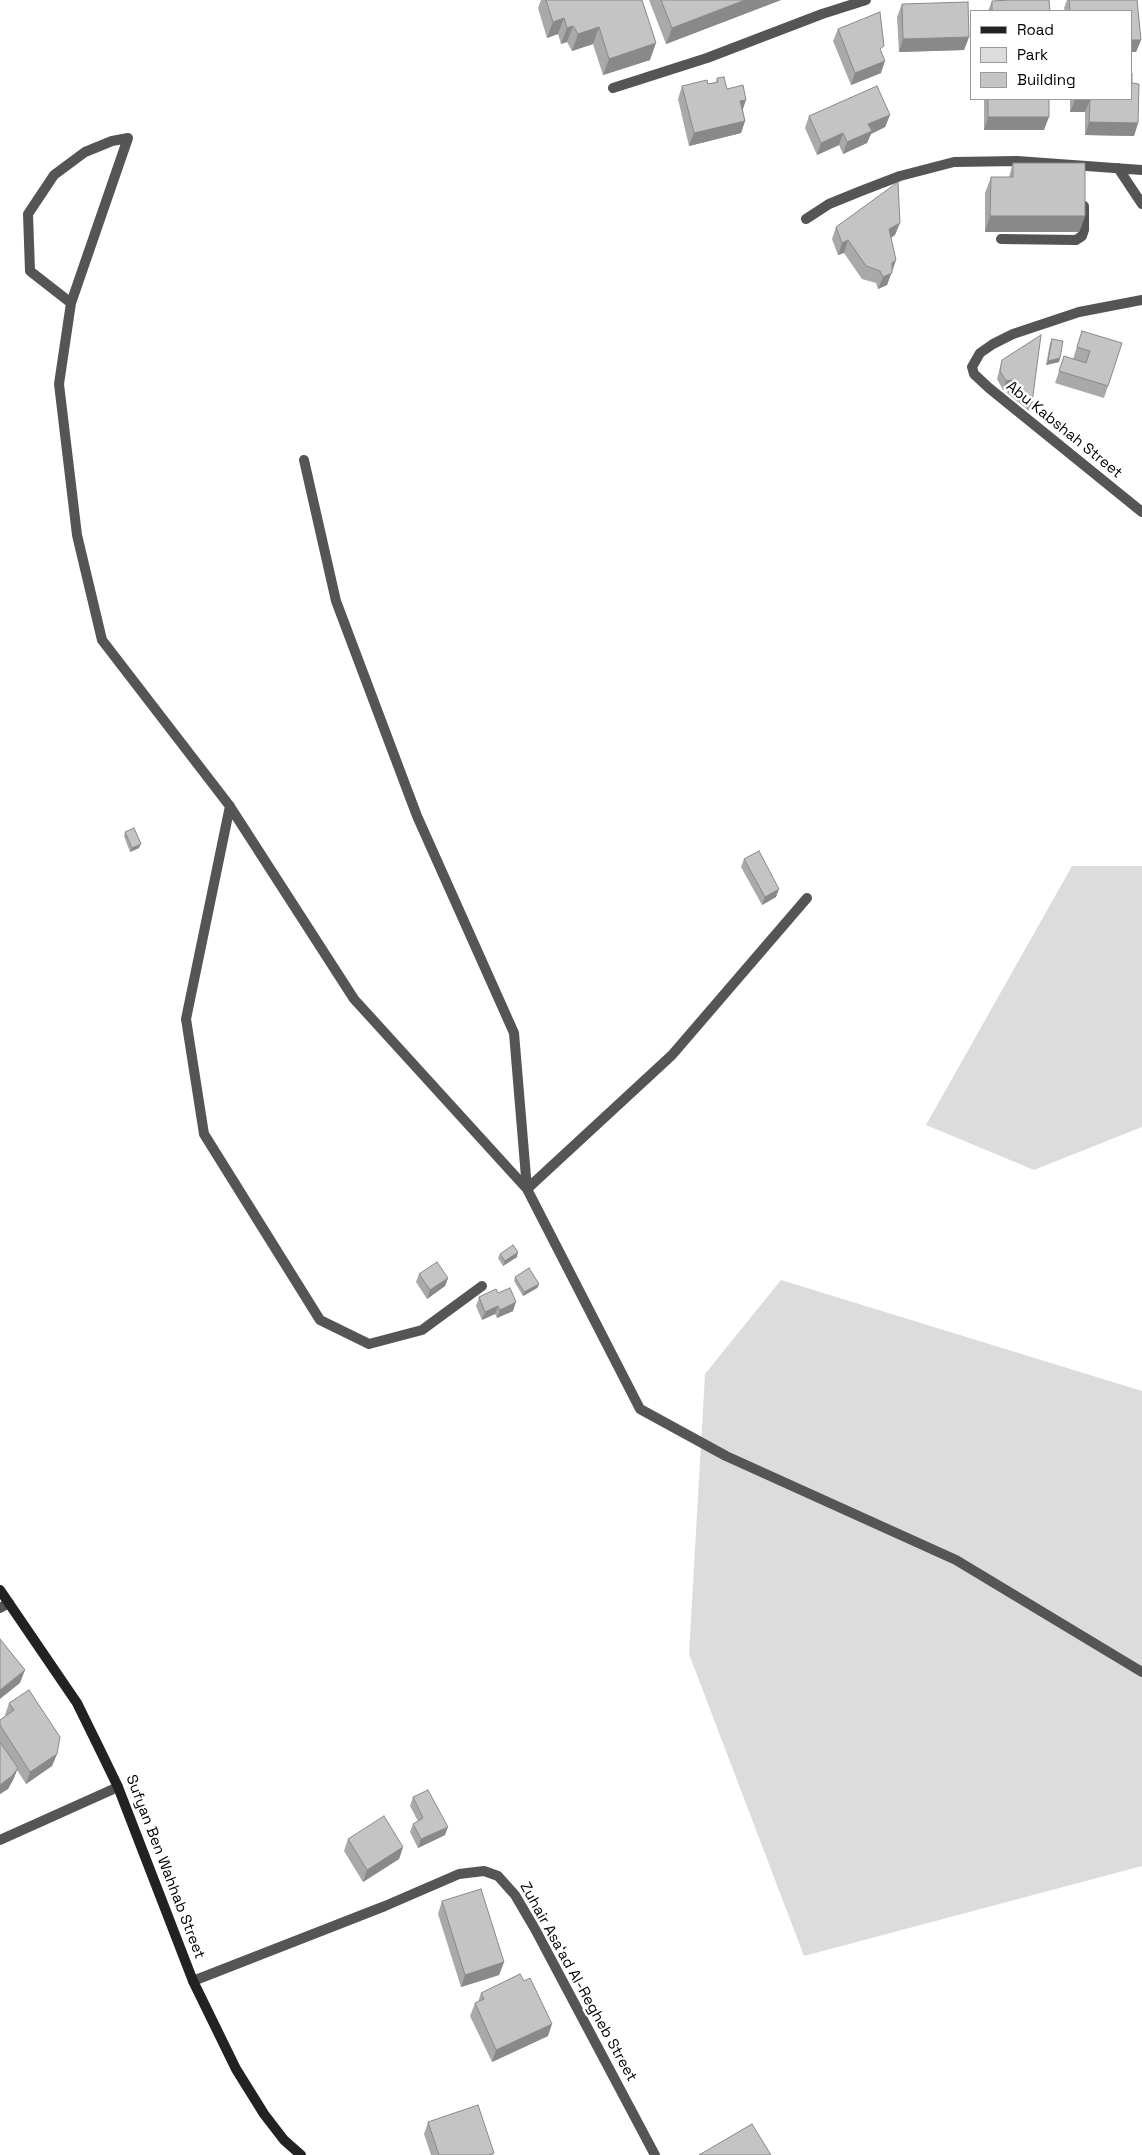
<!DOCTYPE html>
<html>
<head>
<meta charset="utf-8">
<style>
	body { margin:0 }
	#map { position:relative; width:1142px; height:2155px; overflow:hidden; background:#fff; font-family:"Space Grotesk",sans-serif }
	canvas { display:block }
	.legend { position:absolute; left:970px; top:10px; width:162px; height:90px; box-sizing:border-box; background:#fff; border:1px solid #999; margin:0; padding:6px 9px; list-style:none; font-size:15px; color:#000 }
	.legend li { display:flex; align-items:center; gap:10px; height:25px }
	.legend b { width:25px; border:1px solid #999 }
</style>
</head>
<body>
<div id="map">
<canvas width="1142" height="2155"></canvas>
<ul class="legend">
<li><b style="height:6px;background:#222"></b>Road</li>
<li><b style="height:14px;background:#dcdcdc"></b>Park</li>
<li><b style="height:14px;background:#c4c4c4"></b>Building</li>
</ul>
</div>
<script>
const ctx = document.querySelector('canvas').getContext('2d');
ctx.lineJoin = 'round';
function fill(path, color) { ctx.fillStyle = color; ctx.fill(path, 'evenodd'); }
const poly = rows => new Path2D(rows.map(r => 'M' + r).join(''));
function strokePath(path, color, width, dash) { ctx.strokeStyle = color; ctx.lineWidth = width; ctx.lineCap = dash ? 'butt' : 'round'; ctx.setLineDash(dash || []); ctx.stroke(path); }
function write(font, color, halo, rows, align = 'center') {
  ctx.font = font + ' "Space Grotesk",sans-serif'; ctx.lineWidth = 5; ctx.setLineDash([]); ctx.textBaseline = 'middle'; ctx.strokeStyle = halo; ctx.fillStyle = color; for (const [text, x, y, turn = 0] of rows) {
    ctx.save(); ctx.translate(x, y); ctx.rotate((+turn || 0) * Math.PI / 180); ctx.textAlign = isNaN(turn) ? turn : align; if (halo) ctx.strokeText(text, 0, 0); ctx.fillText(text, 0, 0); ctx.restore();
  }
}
fill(poly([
	[1072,866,1142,866,1142,1127,1034,1170,926,1125],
	[781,1280,1142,1391,1142,1866,804,1956,689,1654,705,1374]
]), '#dcdcdc');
strokePath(poly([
	[71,303,30,271,28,214,54,175,85,152,112,141,128,138,71,303,59,384,77,535,102,640,229,805,354,999,527,1189,640,1409,726,1456,956,1560,1142,1672],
	[304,460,336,601,417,816,514,1033,527,1189],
	[230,806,186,1019,204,1134,320,1320,369,1344,422,1330,482,1286],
	[527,1189,672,1055,807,898]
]), '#555', 10);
strokePath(poly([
	[613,88,707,58,822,14,866,0],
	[1118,168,1142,204],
	[806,219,829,204,861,191,900,176,954,162,1017,161,1142,170],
	[1001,239,1076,240,1082,236,1084,230,1084,206],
	[1142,300,1079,312,1013,334,993,344,980,353,972,367,974,374,989,388,1142,512],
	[0,1608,9,1603],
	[0,1840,118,1787],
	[193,1981,385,1906,459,1874,484,1871,498,1876,515,1895,535,1929,655,2155]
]), '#555', 10);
strokePath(poly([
	[0,1590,77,1703,104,1758,118,1787,193,1981,236,2069,264,2114,284,2140,301,2155]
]), '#222', 10);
fill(poly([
	[541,0,642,0,650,60,603,75,593,44,572,51,567,42,561,44,558,34,547,38,538,8],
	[649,0,781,0,666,44],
	[1067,0,1137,0,1141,40,1136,52,1131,52,1131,11,1065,11,1064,8],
	[992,1,1050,11,988,11],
	[902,4,969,37,964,50,899,52,897,17],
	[838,29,882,52,881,73,851,85,833,41],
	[717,78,727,89,743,110,745,121,741,133,689,146,678,99,682,86,708,84,716,82],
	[1132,83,1138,123,1134,136,1085,135,1085,112,1070,112,1070,99,1131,99],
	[984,99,1049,99,1044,130,984,130],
	[890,115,885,127,871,134,867,143,843,154,839,145,817,155,805,128,809,116],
	[1013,163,1085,216,1079,232,985,232,985,193,991,177,1009,177],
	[836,227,895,235,891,238,896,260,887,285,878,289,876,283,862,279,844,253,838,255,832,239],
	[1082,331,1108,386,1104,398,1055,383,1064,356,1073,359],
	[1052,339,1060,358,1059,362,1046,365,1050,343],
	[1002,360,1032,403,1029,411,1007,393,1008,388,1003,390,997,379],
	[125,832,139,848,130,852,124,836],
	[744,859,776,897,762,905,741,867],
	[500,1254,517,1257,503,1266,498,1258],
	[419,1274,448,1278,445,1286,427,1299,416,1282],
	[515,1277,539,1284,537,1288,523,1296,514,1281],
	[498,1293,513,1311,497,1318,495,1314,482,1320,476,1306,479,1297],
	[9,1703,57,1754,52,1766,26,1784,17,1770,13,1780,8,1789,0,1794,0,1720,6,1716,5,1715],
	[413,1797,445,1835,418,1848,410,1832,413,1824,418,1821,410,1806],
	[348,1839,403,1847,399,1859,363,1882,344,1851],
	[442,1901,504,1962,499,1975,461,1987,438,1914],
	[481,1993,548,2036,492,2062,470,2016,475,2003,478,2002],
	[428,2122,494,2155,431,2155,424,2134]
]), '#a9a9a9');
fill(poly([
	[745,0,781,0,666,44,672,28],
	[564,18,558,34,547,38,553,22],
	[573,26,567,42,561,44,567,28],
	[599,27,593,44,572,51,578,34],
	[969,37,964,50,899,52,903,39],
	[1131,40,1141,40,1136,52,1131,52],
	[656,43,650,60,603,75,609,59],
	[885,61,881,73,851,85,855,73],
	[746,100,742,112,740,101],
	[1075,100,1090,100,1085,112,1070,112],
	[890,115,885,127,871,134,867,143,843,154,847,142,868,124],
	[988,117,1049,117,1044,130,984,130],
	[745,121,741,133,689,146,694,133],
	[1089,122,1138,123,1134,136,1085,135],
	[843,133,839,145,817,155,821,143],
	[990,216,1085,216,1079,232,985,232],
	[900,223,895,235,884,242,889,229],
	[848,240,844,253,838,255,842,243],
	[896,260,887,285,878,289,883,277,892,263],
	[1060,358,1059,362,1046,365,1048,361],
	[1012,380,1008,388,1003,390,1006,381],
	[141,844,139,848,130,852,132,848],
	[779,889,776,897,762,905,765,897],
	[518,1252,517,1257,503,1266,505,1261],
	[448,1278,445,1286,427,1299,430,1290],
	[539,1284,537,1288,523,1296,524,1292],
	[516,1302,513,1311,497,1318,500,1310],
	[498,1306,495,1314,482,1320,485,1312],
	[25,1670,20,1683,0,1699,0,1690],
	[57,1754,52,1766,26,1784,30,1772],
	[18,1768,13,1780,8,1789,0,1794,0,1785],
	[448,1827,445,1835,418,1848,421,1839],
	[403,1847,399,1859,363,1882,367,1870],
	[504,1962,499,1975,461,1987,465,1975],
	[552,2024,548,2036,492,2062,496,2050]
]), '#898989');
const building = poly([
	[546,0,642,0,656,43,609,59,599,27,578,34,573,26,567,28,564,18,553,22,546,0],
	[661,0,745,0,672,28,661,0],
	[1011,0,1049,0,1050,11,992,11,992,1,1011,0],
	[1069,0,1137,0,1141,40,1131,40,1131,11,1070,11,1069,0],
	[968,2,969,37,903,39,902,4,968,2],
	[880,12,884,46,880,49,885,61,855,73,838,29,880,12],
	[1131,73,1132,73,1132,83,1139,84,1138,123,1089,122,1090,100,1075,100,1075,99,1131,99,1131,73],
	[724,77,727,89,743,85,746,100,740,101,745,121,694,133,682,86,707,80,708,84,718,82,717,78,724,77],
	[877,86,890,115,868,124,872,131,847,142,843,133,821,143,809,116,877,86],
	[988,99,1049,99,1049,117,988,117,988,99],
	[1013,163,1085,163,1085,216,990,216,991,177,1013,177,1013,163],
	[898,182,900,223,889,229,896,260,892,263,892,273,883,277,880,271,866,266,848,240,842,243,836,227,898,182],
	[1082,331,1122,343,1108,386,1059,371,1064,356,1086,363,1090,351,1077,347,1082,331],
	[1041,335,1032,403,1010,385,1012,380,1006,381,1000,371,1002,360,1041,335],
	[1052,339,1063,341,1060,358,1048,361,1052,339],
	[134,828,141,844,132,848,125,832,134,828],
	[759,851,779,889,765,897,744,859,759,851],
	[513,1245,518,1252,505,1261,500,1254,513,1245],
	[437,1262,448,1278,430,1290,419,1274,437,1262],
	[529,1268,539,1284,524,1292,515,1277,529,1268],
	[510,1288,516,1302,500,1310,498,1306,485,1312,479,1297,496,1289,498,1293,510,1288],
	[0,1639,25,1670,0,1690,0,1639],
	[29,1690,60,1737,57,1754,30,1772,0,1725,0,1720,14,1710,9,1703,29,1690],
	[0,1742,18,1768,12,1776,0,1785,0,1742],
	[428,1790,448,1827,421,1839,413,1824,423,1818,413,1797,428,1790],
	[384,1816,403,1847,367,1870,348,1839,384,1816],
	[481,1889,504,1962,465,1975,442,1901,481,1889],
	[520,1974,524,1981,530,1978,552,2024,496,2050,475,2003,484,1999,481,1993,520,1974],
	[478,2105,494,2153,488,2155,439,2155,428,2122,478,2105],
	[752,2124,771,2155,699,2155,752,2124]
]);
fill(building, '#c4c4c4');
strokePath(building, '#898989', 1);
write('15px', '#000', '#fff', [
	["Abu Kabshah Street",1064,430,39],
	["Sufyan Ben Wahhab Street",165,1867,69],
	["Zuhair Asa‘ad Al-Regheb Street",578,1982,61]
]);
</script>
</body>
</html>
